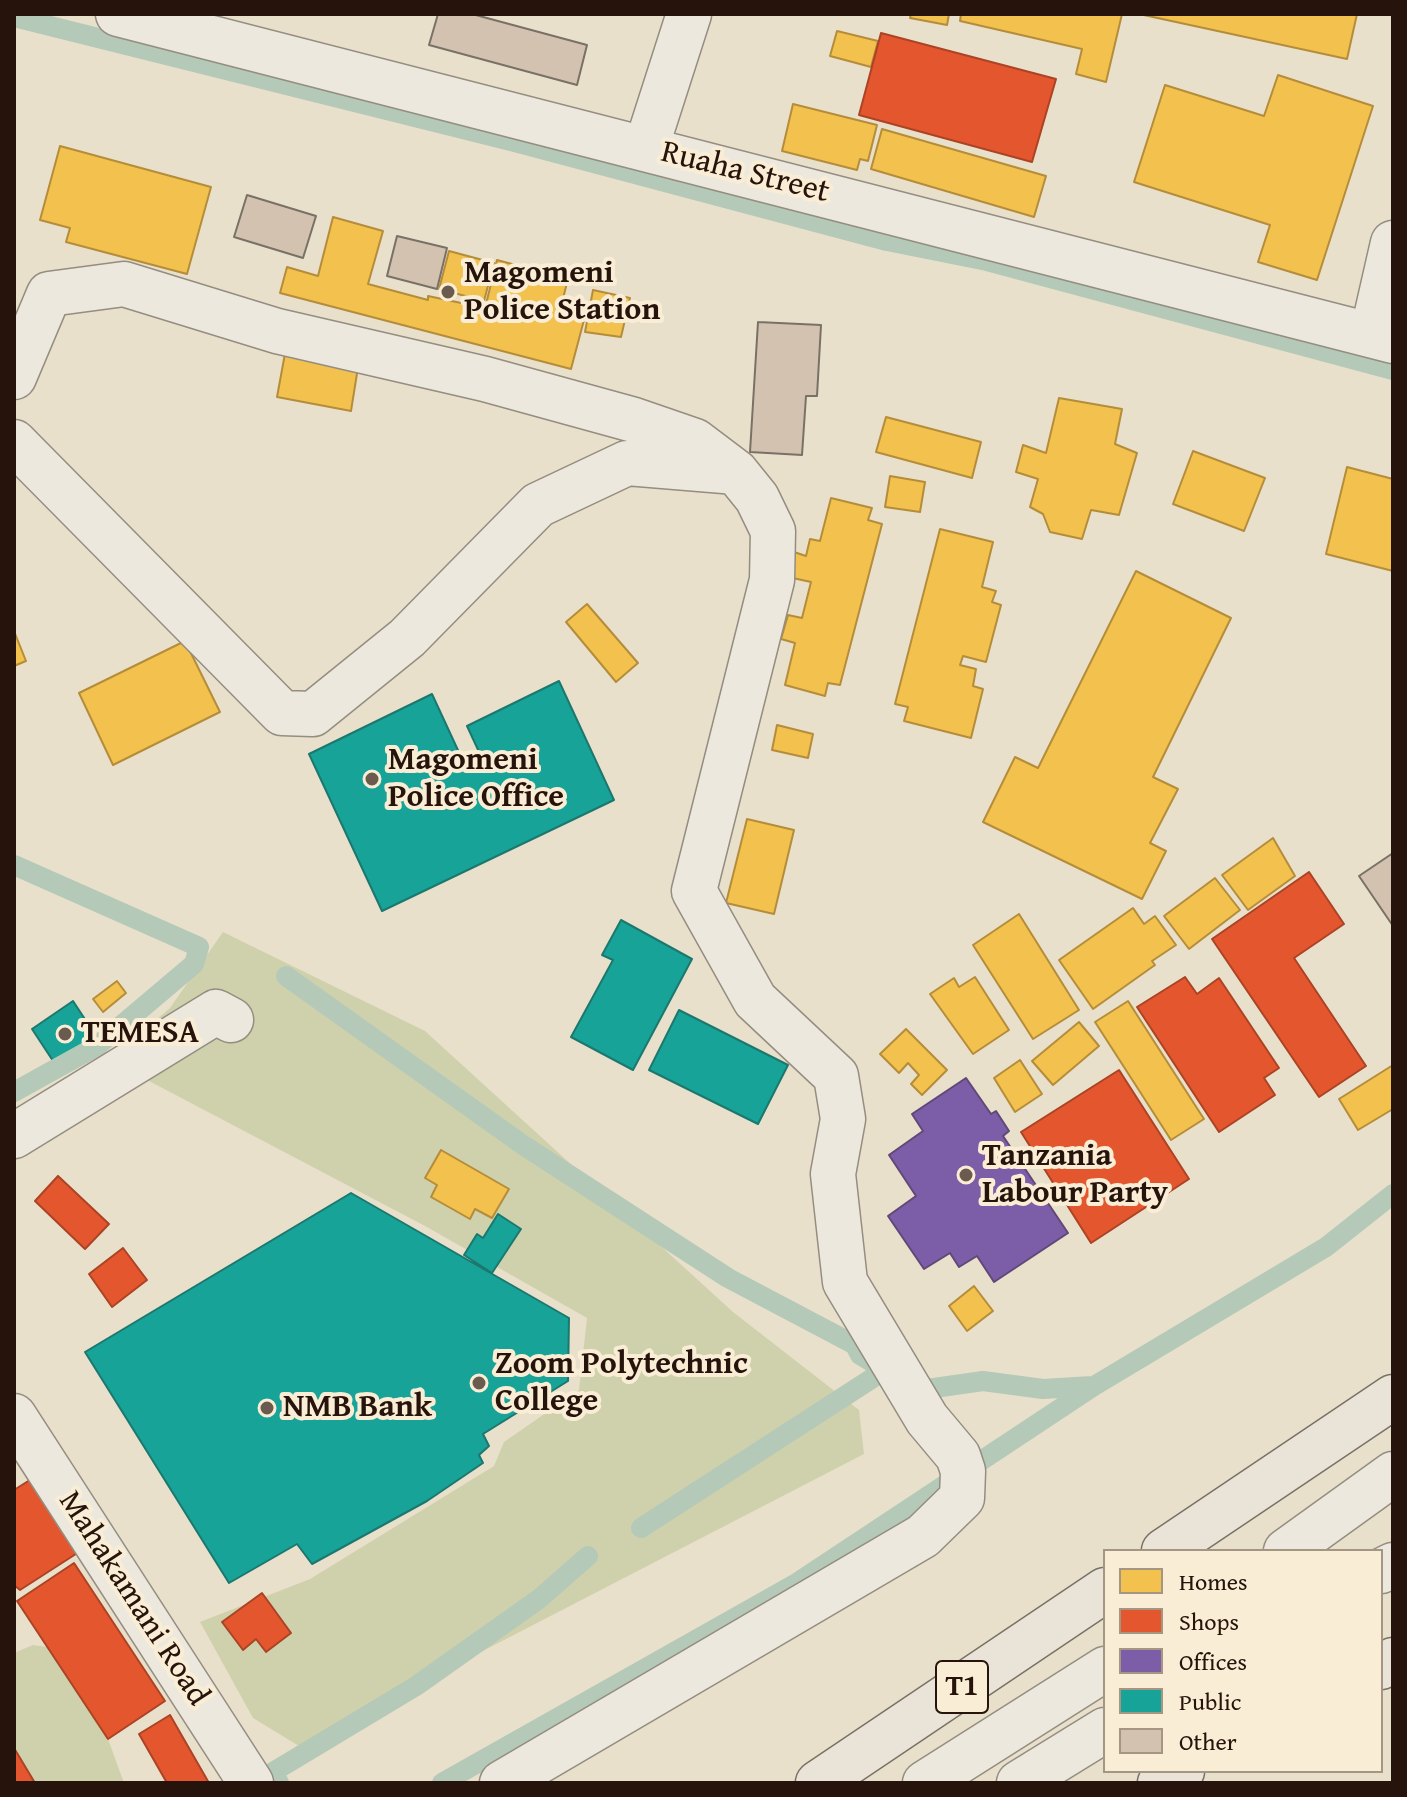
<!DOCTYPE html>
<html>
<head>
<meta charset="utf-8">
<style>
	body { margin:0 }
	#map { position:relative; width:1407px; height:1797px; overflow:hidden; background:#e9e0cb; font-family:"Gentium Book Plus",serif }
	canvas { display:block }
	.frame { position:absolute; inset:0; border:16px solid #26130b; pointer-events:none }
	.legend { position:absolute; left:1103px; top:1549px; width:280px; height:224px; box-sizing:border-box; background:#f9eed5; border:2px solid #a59684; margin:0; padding:10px 14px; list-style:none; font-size:24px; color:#26130b }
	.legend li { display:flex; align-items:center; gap:16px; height:40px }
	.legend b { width:40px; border:2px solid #a59684 }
</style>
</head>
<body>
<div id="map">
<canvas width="1407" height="1797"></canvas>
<div class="frame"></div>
<ul class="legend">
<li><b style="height:22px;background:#f2c14e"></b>Homes</li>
<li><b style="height:22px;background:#e4572e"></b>Shops</li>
<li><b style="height:22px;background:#7b5ea7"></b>Offices</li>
<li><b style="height:22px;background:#17a398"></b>Public</li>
<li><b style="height:22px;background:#d4c2b1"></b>Other</li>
</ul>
</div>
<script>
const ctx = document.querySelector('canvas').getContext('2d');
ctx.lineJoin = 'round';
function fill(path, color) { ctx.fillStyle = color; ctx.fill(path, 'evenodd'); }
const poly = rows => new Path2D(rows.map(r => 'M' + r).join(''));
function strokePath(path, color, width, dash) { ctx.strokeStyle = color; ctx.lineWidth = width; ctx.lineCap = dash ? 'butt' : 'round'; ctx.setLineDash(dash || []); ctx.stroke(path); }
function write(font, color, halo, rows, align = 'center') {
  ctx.font = font + ' "Gentium Book Plus",serif'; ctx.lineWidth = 8; ctx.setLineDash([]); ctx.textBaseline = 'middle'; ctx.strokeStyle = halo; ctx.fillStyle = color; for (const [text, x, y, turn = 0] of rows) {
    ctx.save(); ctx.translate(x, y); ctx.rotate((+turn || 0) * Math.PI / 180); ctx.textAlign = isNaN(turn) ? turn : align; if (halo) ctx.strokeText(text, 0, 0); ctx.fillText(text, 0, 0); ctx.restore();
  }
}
fill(poly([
	[223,932,425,1031,733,1312,859,1410,864,1454,299,1746,253,1718,200,1622,310,1579,494,1466,504,1442,579,1390,587,1318,425,1226,109,1060,170,1008],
	[33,1645,69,1650,96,1706,124,1783,14,1783,14,1653]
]), '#cfd1ac');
const homes = poly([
	[911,14,949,14,947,25,910,18,911,14],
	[961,14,1122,14,1106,82,1076,74,1082,49,960,21,961,14],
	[1139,14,1357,14,1347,59,1139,14],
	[837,31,878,41,871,67,830,56,837,31],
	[1278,75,1373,106,1317,280,1258,262,1270,225,1134,182,1165,85,1264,116,1278,75],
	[793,104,877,125,868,161,860,159,857,170,782,151,793,104],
	[882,129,1046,176,1034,217,871,169,882,129],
	[60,146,211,187,187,274,66,242,70,228,40,220,60,146],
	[333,217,383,231,368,284,428,300,428,296,485,308,497,260,568,279,559,314,584,320,571,369,280,293,287,267,318,276,333,217],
	[449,251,494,263,484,301,439,289,449,251],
	[593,290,630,298,621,337,585,332,593,290],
	[286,348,359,361,351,411,277,397,286,348],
	[1059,398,1122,409,1115,444,1137,453,1119,515,1091,510,1082,539,1050,532,1043,514,1030,507,1038,479,1016,472,1023,445,1046,453,1059,398],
	[886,417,981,442,972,478,876,452,886,417],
	[1193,451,1265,478,1244,531,1173,504,1193,451],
	[1347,467,1393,479,1393,571,1326,554,1347,467],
	[890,476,925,482,920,512,885,507,890,476],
	[831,498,872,508,868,520,882,524,840,685,828,683,825,696,785,685,795,643,781,639,788,615,802,618,811,582,788,577,794,552,806,556,810,539,820,541,831,498],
	[940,529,993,542,982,587,996,591,992,602,1001,605,986,662,963,656,960,665,976,669,973,686,983,689,971,738,904,721,908,707,895,704,940,529],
	[1136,571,1231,618,1153,777,1178,789,1150,843,1166,851,1142,899,983,822,1015,757,1038,768,1136,571],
	[587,604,638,663,616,682,566,622,587,604],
	[14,631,26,661,14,666,14,631],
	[185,641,220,712,113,765,79,693,185,641],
	[777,725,813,734,808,758,772,750,777,725],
	[747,819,794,830,774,914,726,903,747,819],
	[1273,838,1295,876,1248,910,1222,875,1273,838],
	[1215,878,1240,910,1189,949,1164,916,1215,878],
	[1133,908,1144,924,1155,916,1176,945,1152,961,1155,965,1093,1009,1059,960,1133,908],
	[1019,914,1079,1010,1033,1039,973,945,1019,914],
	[975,977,1009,1030,973,1054,930,994,954,978,959,987,975,977],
	[117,981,126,993,103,1012,93,999,117,981],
	[1128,1001,1204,1119,1171,1140,1095,1022,1128,1001],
	[1079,1022,1099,1046,1053,1085,1032,1061,1079,1022],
	[906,1029,947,1070,922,1095,911,1084,919,1075,908,1063,899,1073,880,1054,906,1029],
	[1020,1060,1042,1094,1015,1112,994,1078,1020,1060],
	[1393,1065,1393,1109,1358,1130,1339,1099,1393,1065],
	[441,1150,509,1189,492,1218,475,1209,470,1219,431,1197,437,1185,425,1178,441,1150],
	[974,1286,993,1311,967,1331,949,1306,974,1286]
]);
fill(homes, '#f2c14e');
strokePath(homes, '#b58d3a', 2);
const shops = poly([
	[881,33,1056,79,1032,162,859,115,881,33],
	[1309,872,1344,924,1294,958,1366,1066,1319,1097,1212,939,1309,872],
	[1185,977,1197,994,1219,978,1279,1068,1264,1078,1275,1095,1219,1132,1137,1007,1185,977],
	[1119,1070,1189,1179,1091,1243,1021,1132,1119,1070],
	[58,1176,109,1224,85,1249,35,1201,58,1176],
	[123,1248,147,1280,112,1307,89,1274,123,1248],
	[33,1478,79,1552,20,1590,14,1585,14,1490,33,1478],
	[74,1563,165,1701,108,1739,17,1601,74,1563],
	[262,1593,291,1633,266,1652,256,1639,243,1650,222,1622,262,1593],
	[170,1715,209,1783,167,1783,139,1734,170,1715],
	[14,1748,35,1783,14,1783,14,1748]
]);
fill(shops, '#e4572e');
strokePath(shops, '#ab4324', 2);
const offices = poly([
	[966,1078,991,1114,996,1111,1009,1131,1003,1136,1068,1233,994,1282,977,1256,959,1267,950,1253,924,1269,888,1216,916,1196,889,1155,923,1131,912,1114,966,1078]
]);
fill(offices, '#7b5ea7');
strokePath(offices, '#624878', 2);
const public = poly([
	[559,681,614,800,382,911,309,754,432,694,463,761,480,754,467,726,559,681],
	[621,920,692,959,633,1070,571,1037,613,960,602,955,621,920],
	[73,1001,98,1039,57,1067,32,1029,73,1001],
	[679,1010,788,1065,758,1124,649,1070,679,1010],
	[351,1193,569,1318,568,1381,483,1434,489,1446,479,1455,483,1463,427,1501,312,1564,297,1544,229,1583,85,1352,351,1193],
	[498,1214,521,1229,492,1273,464,1255,477,1234,483,1238,498,1214]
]);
fill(public, '#17a398');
strokePath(public, '#1c786e', 2);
strokePath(poly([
	[14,17,511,141,887,241,987,261,1393,370],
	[14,865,199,947,194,964,97,1046,14,1092],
	[286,976,523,1145,728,1278,855,1345,860,1355,885,1370,641,1528],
	[913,1391,983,1381,1043,1389,1092,1386],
	[279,1783,273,1772,416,1686,539,1599,588,1556],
	[442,1783,795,1584,1094,1386,1326,1247,1393,1194]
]), '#b4c9b7', 20);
const building = poly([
	[438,14,472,14,587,45,577,85,429,45,438,14],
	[247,195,316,216,303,258,234,237,247,195],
	[397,236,447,248,437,289,387,276,397,236],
	[758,322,821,325,817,396,806,396,802,455,750,452,758,322],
	[1393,853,1393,926,1359,876,1393,853]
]);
fill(building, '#d4c2b1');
strokePath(building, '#797166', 2);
const minor = poly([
	[118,14,1393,341],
	[646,148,689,14],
	[1372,335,1393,243],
	[14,377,49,294,124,284,277,331,485,379,634,420,695,441,736,472,757,498,773,531,772,580,694,891,755,1000,836,1076,843,1119,833,1174,845,1282,927,1419,958,1456,963,1471,962,1498,923,1536,502,1783],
	[14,442,282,713,313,714,407,638,538,505,627,463,736,472],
	[14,1136,216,1012,231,1020],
	[14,1416,251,1783],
	[1286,1551,1393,1474],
	[1381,1571,1393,1565],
	[925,1783,1105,1669],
	[1019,1783,1105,1730]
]);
const highway = poly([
	[1164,1551,1393,1397],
	[1381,1667,1393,1660],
	[818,1783,1105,1590],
	[1160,1783,1182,1771]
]);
strokePath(minor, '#948d80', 47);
strokePath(highway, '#797166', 47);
strokePath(minor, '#ece8de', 44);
strokePath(highway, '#eae4d8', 44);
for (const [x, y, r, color] of [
	[448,292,8,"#6a5b4e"],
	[372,779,8,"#6a5b4e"],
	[65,1034,8,"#6a5b4e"],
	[966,1175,8,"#6a5b4e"],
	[479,1383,8,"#6a5b4e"],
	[267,1408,8,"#6a5b4e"]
]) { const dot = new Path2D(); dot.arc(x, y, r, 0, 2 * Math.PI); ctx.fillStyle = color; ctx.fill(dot); strokePath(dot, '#f9eed5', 3); }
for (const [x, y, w] of [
	[962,1687,52]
]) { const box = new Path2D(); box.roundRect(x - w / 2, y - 26, w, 52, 6); ctx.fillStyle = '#f9eed5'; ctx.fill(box); strokePath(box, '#26130b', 2); }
write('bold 30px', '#26130b', null, [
	["T1",962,1687]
]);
write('32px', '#26130b', '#f9eed5', [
	["Ruaha Street",745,173,14],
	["Mahakamani Road",133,1599,57]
]);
write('bold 32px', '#26130b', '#f9eed5', [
	["Magomeni",464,274],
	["Police Station",464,311],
	["Magomeni",388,761],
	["Police Office",388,798],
	["TEMESA",81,1034],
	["Tanzania",982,1157],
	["Labour Party",982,1194],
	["Zoom Polytechnic",495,1365],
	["College",495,1402],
	["NMB Bank",283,1408]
], 'left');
</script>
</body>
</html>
